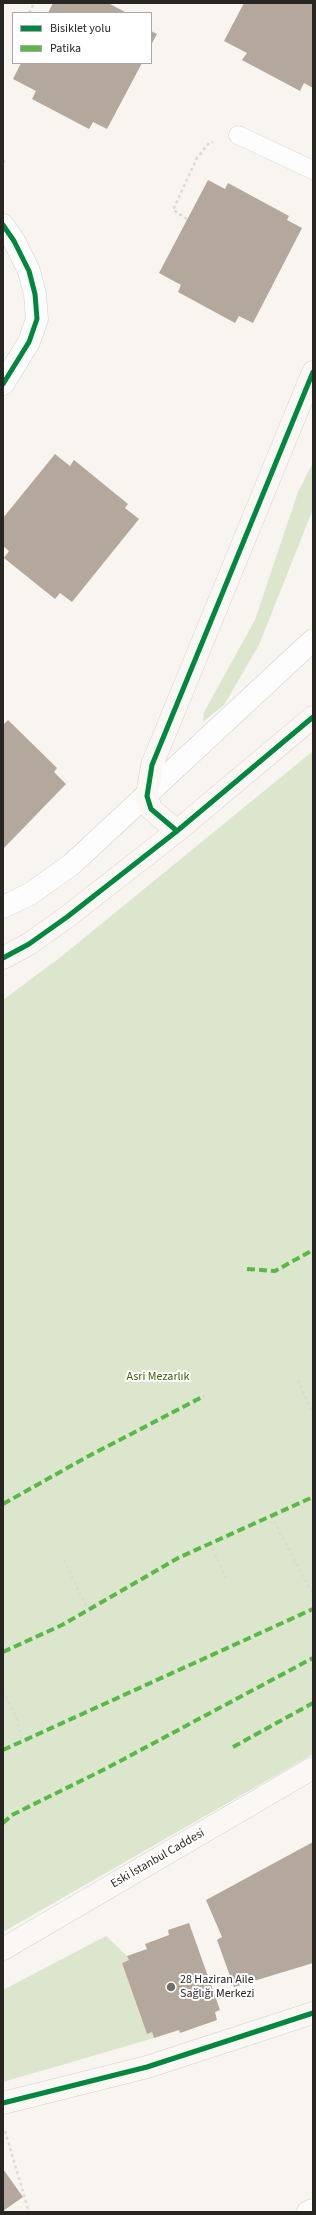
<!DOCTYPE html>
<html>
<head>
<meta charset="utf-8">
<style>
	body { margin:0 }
	#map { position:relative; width:316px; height:2215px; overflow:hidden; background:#f8f4f0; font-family:"Source Sans 3",sans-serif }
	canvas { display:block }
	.frame { position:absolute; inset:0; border:4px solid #282623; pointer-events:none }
	.legend { position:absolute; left:12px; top:12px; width:140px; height:52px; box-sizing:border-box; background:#fff; border:1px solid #a9a8a7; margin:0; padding:5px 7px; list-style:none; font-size:12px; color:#282623 }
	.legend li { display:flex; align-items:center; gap:8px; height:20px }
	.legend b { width:20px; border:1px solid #a9a8a7 }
</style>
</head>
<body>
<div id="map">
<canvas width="316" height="2215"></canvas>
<div class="frame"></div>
<ul class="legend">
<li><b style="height:5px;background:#00873e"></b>Bisiklet yolu</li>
<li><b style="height:5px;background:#58b947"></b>Patika</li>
</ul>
</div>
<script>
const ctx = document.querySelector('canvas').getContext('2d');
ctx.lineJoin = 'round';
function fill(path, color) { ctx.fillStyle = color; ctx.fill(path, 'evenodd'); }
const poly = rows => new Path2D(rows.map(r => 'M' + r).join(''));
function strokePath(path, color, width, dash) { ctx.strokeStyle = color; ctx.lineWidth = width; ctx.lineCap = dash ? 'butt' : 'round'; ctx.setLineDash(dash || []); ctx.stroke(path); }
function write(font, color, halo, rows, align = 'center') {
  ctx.font = font + ' "Source Sans 3",sans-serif'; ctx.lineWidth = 4; ctx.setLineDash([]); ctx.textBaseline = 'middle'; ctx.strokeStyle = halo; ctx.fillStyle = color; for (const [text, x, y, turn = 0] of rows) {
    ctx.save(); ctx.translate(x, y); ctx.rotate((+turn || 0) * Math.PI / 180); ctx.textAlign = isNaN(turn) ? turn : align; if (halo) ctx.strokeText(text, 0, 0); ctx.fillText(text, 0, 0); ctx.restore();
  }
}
fill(poly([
	[313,462,313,509,259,645,224,705,203,722,204,712,255,620,298,492],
	[313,751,313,1754,3,1932,3,1000,62,956],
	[106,1936,127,1956,129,1960,122,1963,147,2034,152,2032,154,2038,3,2082,3,1990]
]), '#dbe6cd');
fill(poly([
	[53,3,108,3,127,13,48,13],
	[244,3,313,3,313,88,304,83,300,91,242,60,247,53,224,41],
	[151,31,157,34,151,45],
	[21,63,142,63,107,129,93,122,89,129,32,99,36,91,13,79],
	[208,180,225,189,228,183,289,216,287,220,302,228,253,323,239,316,235,323,178,292,181,285,159,273],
	[55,454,70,466,74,460,128,504,125,508,139,519,72,602,60,593,55,599,4,558,9,551,3,546,3,518],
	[8,720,57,768,54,772,66,784,3,849,3,725],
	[313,1842,313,1963,234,1987,217,1940,222,1937,206,1900],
	[189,1923,220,2010,215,2012,217,2020,180,2033,179,2030,154,2038,152,2032,147,2034,122,1963,129,1960,127,1956,147,1949,145,1944,169,1935,168,1930],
	[3,2169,23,2197,3,2211]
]), '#b4a89c');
const lane = poly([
	[238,135,313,170]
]);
const street = poly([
	[3,225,14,241,29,271,35,294,37,319,29,342,3,384],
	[3,907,30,894,72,864,313,640],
	[308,2212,313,2210]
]);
const secondary = poly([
	[313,372,152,765,147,796,151,809,177,831,313,717],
	[3,958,29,944,67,917,177,831],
	[3,1949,313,1768],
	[3,2103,147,2067,313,2013]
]);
strokePath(lane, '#d3d0cd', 19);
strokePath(street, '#d3d0cd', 23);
strokePath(secondary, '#d3d0cd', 23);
strokePath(poly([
	[29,13,34,3],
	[3,160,5,163,3,165],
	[187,219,173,210,197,158,209,143,213,142],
	[298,1380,313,1414],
	[271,1516,313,1594],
	[210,1543,226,1578],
	[64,1560,88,1610],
	[3,1691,16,1717,23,1742],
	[5,2131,29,2212]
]), '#dbdad8', 2.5, [3, 3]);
strokePath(lane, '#fefdfd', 18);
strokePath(street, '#fefdfd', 22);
strokePath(secondary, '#fbf7f5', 22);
strokePath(poly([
	[247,1269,275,1271,313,1250],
	[3,1504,85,1458,204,1396],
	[3,1652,62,1625,178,1558,313,1497],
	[233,1747,313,1703],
	[3,1750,313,1609],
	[3,1823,12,1815,107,1768,313,1658]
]), '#58b947', 4, [8, 4]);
strokePath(poly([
	[3,225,14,241,29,271,35,294,37,319,29,342,3,384],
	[313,372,152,765,147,796,151,809,177,831,313,717],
	[3,958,29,944,67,917,177,831],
	[3,2103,147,2067,313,2013]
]), '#00873e', 5);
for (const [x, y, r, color] of [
	[171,1987,5,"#716e6b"]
]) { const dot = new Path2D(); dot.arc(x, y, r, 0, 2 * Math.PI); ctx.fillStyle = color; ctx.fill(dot); strokePath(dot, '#fff', 1.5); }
write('12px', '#3c6300', '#fff', [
	["Asri Mezarlık",158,1377]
]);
write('12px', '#282623', '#fff', [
	["Eski İstanbul Caddesi",158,1859,-30]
]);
write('12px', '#282623', '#fff', [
	["28 Haziran Aile",180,1980],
	["Sağlığı Merkezi",180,1994]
], 'left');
</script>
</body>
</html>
